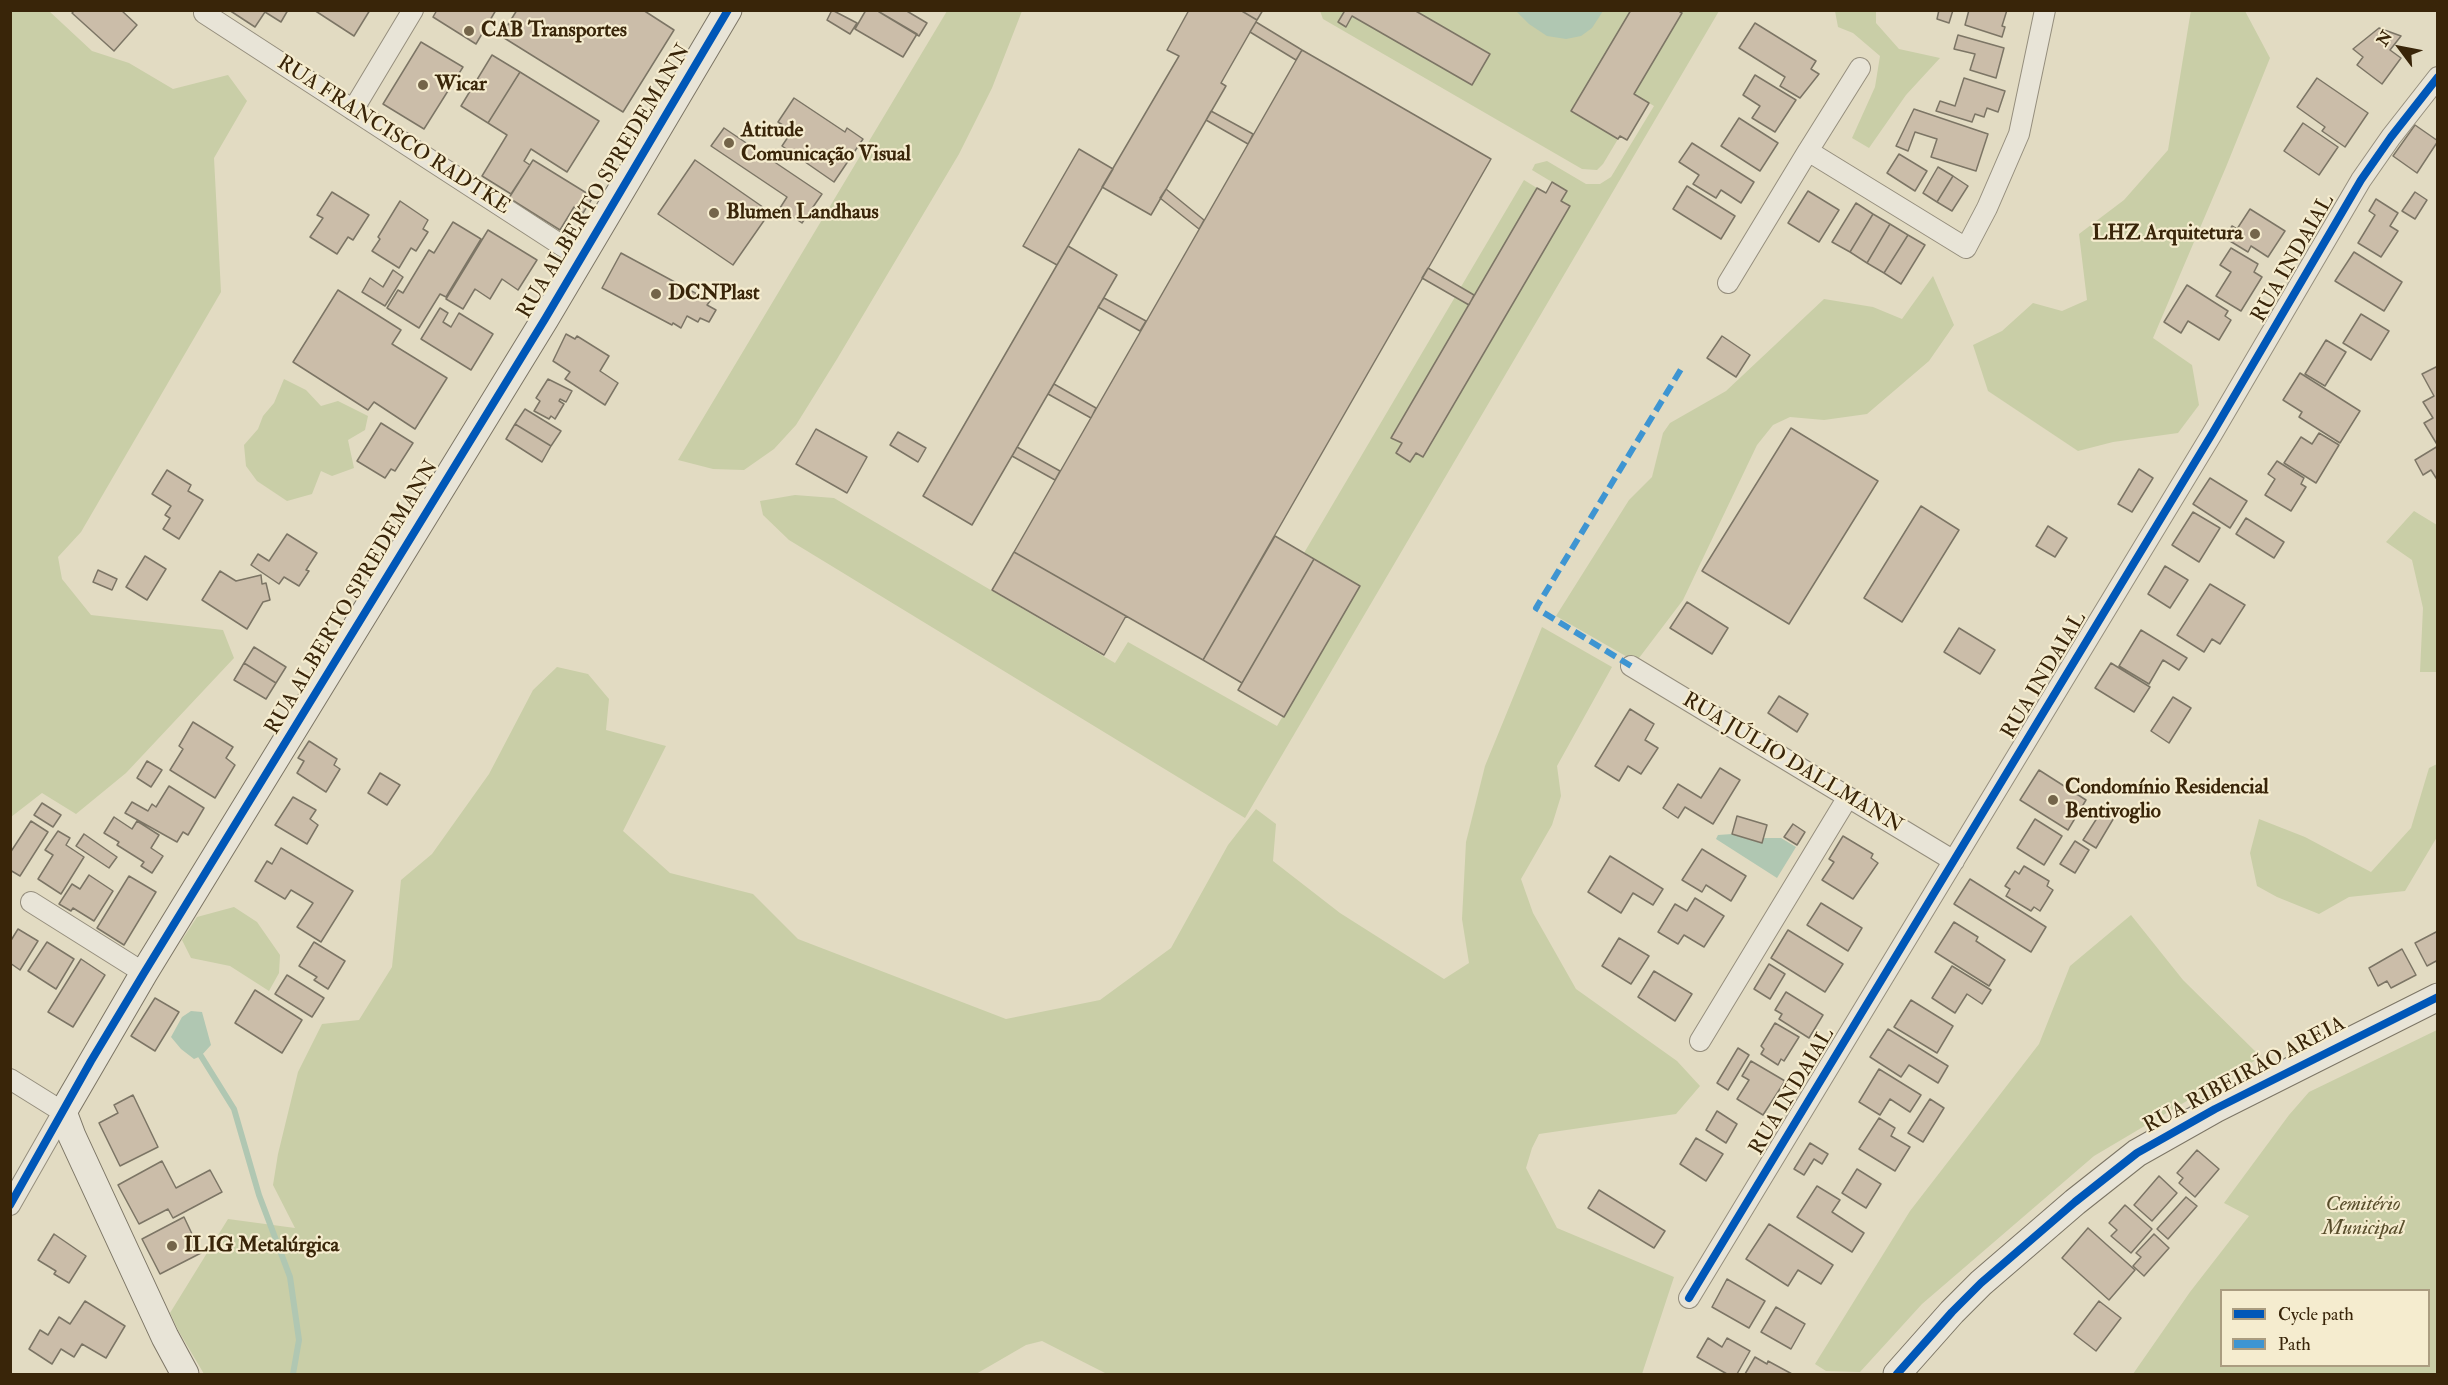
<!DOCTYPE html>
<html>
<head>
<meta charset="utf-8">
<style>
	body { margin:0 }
	#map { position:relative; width:2448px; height:1385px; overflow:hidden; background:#e2dbc2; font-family:"IM FELL Double Pica",serif }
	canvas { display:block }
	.frame { position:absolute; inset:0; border:12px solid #392509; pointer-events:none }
	.legend { position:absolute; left:2220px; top:1289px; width:210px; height:78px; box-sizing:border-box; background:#f5eccf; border:2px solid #aa9c80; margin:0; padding:8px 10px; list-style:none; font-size:18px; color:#392509 }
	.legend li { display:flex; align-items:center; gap:12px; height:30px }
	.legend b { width:30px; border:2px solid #aa9c80 }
	.north { position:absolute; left:2370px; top:18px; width:60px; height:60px; -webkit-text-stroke:4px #f5eccf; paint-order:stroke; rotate:302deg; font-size:16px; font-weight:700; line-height:24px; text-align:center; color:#392509 }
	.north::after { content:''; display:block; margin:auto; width:21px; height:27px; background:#392509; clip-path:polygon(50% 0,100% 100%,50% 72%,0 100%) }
</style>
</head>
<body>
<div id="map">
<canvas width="2448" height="1385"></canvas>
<div class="frame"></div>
<ul class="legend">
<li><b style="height:8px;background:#0057b8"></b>Cycle path</li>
<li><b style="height:8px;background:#3e95d2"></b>Path</li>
</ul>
<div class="north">N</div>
</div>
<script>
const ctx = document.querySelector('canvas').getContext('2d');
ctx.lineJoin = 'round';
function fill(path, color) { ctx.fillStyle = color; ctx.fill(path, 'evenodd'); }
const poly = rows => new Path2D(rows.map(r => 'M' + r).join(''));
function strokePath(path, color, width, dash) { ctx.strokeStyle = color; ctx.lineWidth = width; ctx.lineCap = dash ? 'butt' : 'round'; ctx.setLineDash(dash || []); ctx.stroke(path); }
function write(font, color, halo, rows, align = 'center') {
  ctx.font = font + ' "IM FELL Double Pica",serif'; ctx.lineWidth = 4.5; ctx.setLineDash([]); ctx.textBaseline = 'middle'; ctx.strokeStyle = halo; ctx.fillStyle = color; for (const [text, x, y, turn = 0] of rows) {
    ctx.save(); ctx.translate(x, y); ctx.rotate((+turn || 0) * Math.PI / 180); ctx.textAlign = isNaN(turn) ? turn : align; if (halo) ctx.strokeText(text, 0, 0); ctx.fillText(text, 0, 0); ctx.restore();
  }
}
fill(poly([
	[2191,10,2245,11,2270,58,2226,167,2153,338,2192,365,2199,405,2178,433,2113,442,2078,451,1988,391,1973,345,2002,331,2033,303,2062,311,2087,300,2079,234,2124,200,2168,150],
	[10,11,49,11,92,51,129,63,173,89,228,75,247,101,214,158,221,292,81,532,58,557,62,579,91,615,223,630,234,658,126,773,76,814,42,793,11,817],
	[947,11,1022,11,992,88,959,154,837,359,796,425,774,449,744,470,713,469,678,460],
	[1320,11,1631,11,1571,111,1618,139,1603,164,1597,170,1582,169,1323,19],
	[1677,11,1719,11,1245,818,789,540,763,515,760,501,795,495,834,498,1115,663,1128,642,1277,726,1360,586,1304,553,1524,180,1537,188,1391,437,1402,443,1396,453,1410,462,1416,453,1424,457,1569,207,1561,201,1567,191,1532,170,1535,164,1547,161,1586,184,1600,184,1611,177,1654,106,1634,94],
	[1835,11,1876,11,1876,23,1899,49,1940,58,1906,95,1869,148,1852,138,1875,87,1880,56,1853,33,1838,27],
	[1933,276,1954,325,1929,361,1867,414,1824,420,1790,417,1773,425,1757,445,1683,600,1636,662,1556,616,1629,500,1652,477,1663,433,1670,423,1726,391,1824,299,1873,307,1902,319],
	[284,379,306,390,321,406,338,401,368,416,365,430,348,440,354,468,332,476,321,471,312,494,287,501,257,481,246,466,244,445,258,429,263,416,274,403],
	[2414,511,2437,525,2437,672,2420,672,2423,608,2412,560,2386,542],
	[1542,627,1612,667,1557,766,1561,796,1552,825,1521,879,1533,913,1576,989,1677,1061,1700,1086,1676,1114,1539,1134,1532,1148,1526,1168,1557,1228,1674,1277,1642,1374,1107,1374,1042,1341,1026,1345,976,1374,204,1374,178,1330,170,1313,228,1219,295,1228,273,1185,278,1154,298,1072,322,1024,359,1020,392,967,401,880,432,854,489,774,533,690,557,667,588,674,609,699,606,730,666,746,623,831,670,873,753,894,798,939,1006,1019,1100,1000,1171,948,1228,845,1256,809,1276,824,1273,861,1340,913,1444,979,1469,963,1462,919,1466,842,1485,766],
	[2437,764,2437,837,2405,891,2349,897,2319,914,2277,897,2257,886,2250,853,2259,819,2305,837,2371,872,2411,828,2429,768],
	[234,907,257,922,280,955,279,973,269,991,230,966,191,958,182,940,197,917],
	[2131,915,2183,980,2261,1057,2094,1156,1922,1304,1860,1372,1826,1371,1815,1364,1910,1211,2039,1044,2070,966],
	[2437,1030,2437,1374,2133,1374,2190,1292,2249,1216,2224,1203,2289,1115,2309,1092],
	[2222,1290,2428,1290,2428,1366,2222,1366]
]), '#c9cea7');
fill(poly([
	[1516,11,1603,11,1592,28,1581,36,1566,39,1547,36,1529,24],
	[1732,834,1761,843,1763,838,1781,838,1796,847,1777,878,1716,839,1718,835],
	[191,1011,202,1012,211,1045,201,1056,194,1059,181,1049,171,1037,182,1017]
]), '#b0c7b2');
strokePath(poly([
	[201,1056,234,1109,259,1195,290,1277,299,1340,293,1374]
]), '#b0c7b2', 6);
const building = poly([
	[75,10,121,10,137,25,114,51,72,13,75,10],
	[229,10,288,10,281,22,265,12,255,27,229,10],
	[314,10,370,10,354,36,314,10],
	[437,10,496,10,476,44,433,17,437,10],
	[517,10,643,10,674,30,623,112,501,36,517,10],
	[832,10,857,23,850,34,827,20,832,10],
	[866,10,876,10,917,34,903,57,855,29,866,10],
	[876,10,905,10,927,23,919,36,876,10],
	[1189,10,1240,10,1257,20,1221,83,1226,86,1151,215,1102,187,1179,56,1167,50,1189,10],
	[1240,10,1263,10,1257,20,1240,10],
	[1342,10,1414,10,1490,54,1472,85,1352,16,1346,27,1338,22,1344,12,1342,10],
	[1631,10,1677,10,1682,13,1634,94,1649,103,1627,140,1620,136,1618,139,1571,111,1631,10],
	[1939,10,1953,10,1949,23,1937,19,1939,10],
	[1969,10,2007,10,2002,26,2005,27,2002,37,1965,25,1969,10],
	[1256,22,1302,50,1296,60,1250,32,1256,22],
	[1755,23,1816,61,1811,69,1819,74,1800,98,1780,86,1785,77,1739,48,1755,23],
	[2379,28,2401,36,2390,50,2401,58,2382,84,2357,65,2363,57,2353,49,2379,28],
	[1958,35,2004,48,1996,78,1970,70,1975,54,1954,49,1958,35],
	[421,42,463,67,424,129,383,104,421,42],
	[1302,50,1491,159,1203,660,1014,552,1302,50],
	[492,55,520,72,488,123,461,106,492,55],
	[520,72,599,121,567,172,531,149,524,161,530,165,511,194,482,176,507,135,488,123,520,72],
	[1755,75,1796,100,1775,132,1752,118,1760,106,1743,95,1755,75],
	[1964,78,2005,91,1998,112,1987,108,1984,117,1975,114,1972,122,1936,111,1940,101,1955,106,1964,78],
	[2317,78,2368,113,2345,147,2322,131,2325,127,2297,107,2317,78],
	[794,98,845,132,847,128,863,139,834,182,782,146,792,131,778,122,794,98],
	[1914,109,1988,134,1976,171,1931,157,1937,139,1915,132,1908,151,1896,146,1914,109],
	[1211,111,1253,134,1248,144,1206,120,1211,111],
	[1739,118,1778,143,1760,171,1721,146,1739,118],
	[2303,123,2338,147,2319,175,2284,151,2303,123],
	[2415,125,2438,141,2417,173,2393,156,2415,125],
	[724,128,822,194,802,223,780,208,787,197,711,146,724,128],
	[1692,143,1754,182,1741,203,1721,190,1716,198,1693,184,1699,175,1679,162,1692,143],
	[1079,149,1113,169,1057,265,1023,246,1079,149],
	[1899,154,1927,171,1915,191,1887,173,1899,154],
	[533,160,593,197,583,213,574,207,560,230,509,198,533,160],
	[695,160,770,212,733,265,658,214,695,160],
	[1938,167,1953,176,1937,202,1923,193,1938,167],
	[1953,176,1968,186,1952,211,1937,202,1953,176],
	[1552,182,1567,191,1561,201,1570,206,1423,457,1416,453,1410,462,1396,453,1402,443,1391,438,1537,188,1546,193,1552,182],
	[1687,186,1735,216,1721,239,1673,209,1687,186],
	[1166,189,1204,220,1199,229,1160,198,1166,189],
	[1808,191,1839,210,1819,242,1788,223,1808,191],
	[332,192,369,215,353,240,348,237,337,254,310,237,323,218,317,215,332,192],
	[2415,192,2427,200,2415,219,2402,211,2415,192],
	[2376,199,2398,213,2390,226,2398,231,2381,257,2358,243,2375,215,2369,211,2376,199],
	[400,201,428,220,423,229,428,232,416,251,411,248,399,268,372,251,380,239,378,237,400,201],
	[1856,203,1873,214,1850,252,1832,242,1856,203],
	[2250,209,2285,231,2268,257,2251,246,2248,252,2225,238,2232,226,2237,229,2250,209],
	[1873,214,1890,224,1867,263,1850,252,1873,214],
	[453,222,481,239,446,297,440,294,419,328,387,308,398,290,403,293,429,250,434,253,453,222],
	[1890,224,1908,235,1884,273,1867,263,1890,224],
	[488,230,537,260,518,290,502,279,490,299,475,289,463,309,446,299,488,230],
	[1908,235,1925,245,1901,284,1884,273,1908,235],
	[1068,246,1117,275,972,525,923,496,1068,246],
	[2231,248,2258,264,2254,272,2262,277,2241,311,2216,296,2231,272,2220,265,2231,248],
	[2354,252,2402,282,2384,311,2335,281,2354,252],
	[621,253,710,301,707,305,716,310,709,322,700,318,698,322,687,316,681,328,673,323,672,325,602,288,621,253],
	[1428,268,1474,295,1469,305,1422,278,1428,268],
	[393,270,403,277,385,306,362,292,370,278,383,287,393,270],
	[2187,285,2228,311,2225,316,2231,320,2219,340,2188,321,2181,333,2164,322,2187,285],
	[338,290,401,330,392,344,447,378,415,429,374,402,368,410,293,362,338,290],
	[1104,298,1146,321,1140,331,1098,307,1104,298],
	[440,308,448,313,443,322,451,327,459,313,493,334,471,370,421,339,440,308],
	[2361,314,2389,331,2371,360,2343,343,2361,314],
	[566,334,575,339,577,336,609,356,600,371,618,383,605,405,565,379,570,372,553,361,566,334],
	[1722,336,1750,355,1736,377,1707,358,1722,336],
	[2326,340,2346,352,2325,386,2305,374,2326,340],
	[2438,366,2438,446,2424,423,2433,418,2423,402,2434,396,2422,374,2438,366],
	[2300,373,2360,411,2340,443,2299,417,2302,412,2283,400,2300,373],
	[548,379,572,391,566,402,560,399,559,401,564,404,555,419,551,416,549,419,534,411,540,401,536,398,548,379],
	[1054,384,1096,408,1091,418,1048,394,1054,384],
	[525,409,561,431,551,446,515,424,525,409],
	[381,423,413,443,395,471,391,469,385,478,357,461,381,423],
	[515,424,551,446,542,462,506,439,515,424],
	[1791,428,1878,481,1789,624,1702,571,1791,428],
	[816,429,867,457,847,493,796,464,816,429],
	[898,432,926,448,918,462,890,445,898,432],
	[2319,433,2339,445,2316,483,2284,463,2301,437,2312,444,2319,433],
	[2438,446,2438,481,2431,470,2423,475,2415,460,2438,446],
	[1017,447,1060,471,1055,480,1012,456,1017,447],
	[2277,461,2304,478,2301,484,2306,487,2291,511,2265,495,2275,479,2268,474,2277,461],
	[2139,469,2153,478,2132,512,2118,504,2139,469],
	[167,470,191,485,188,491,203,500,179,539,163,529,170,518,165,515,171,506,152,494,167,470],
	[2210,478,2247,501,2230,528,2193,504,2210,478],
	[1921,506,1959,530,1902,622,1864,598,1921,506],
	[2193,512,2220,528,2199,562,2172,545,2193,512],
	[2246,518,2284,542,2274,558,2236,534,2246,518],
	[2048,526,2067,538,2055,557,2036,546,2048,526],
	[287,534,317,553,306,570,309,571,299,586,284,577,279,584,251,565,258,554,269,561,287,534],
	[1275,536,1314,559,1242,683,1203,660,1275,536],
	[1014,552,1126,616,1104,655,992,590,1014,552],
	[145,556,166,569,147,600,126,587,145,556],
	[1314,559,1360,586,1284,717,1238,690,1314,559],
	[2165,566,2188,580,2170,608,2148,594,2165,566],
	[98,570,117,579,112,590,93,582,98,570],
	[220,571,236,581,261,575,262,584,266,583,270,600,263,602,247,629,202,600,220,571],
	[2210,584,2245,605,2220,644,2212,639,2204,652,2177,635,2210,584],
	[1687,602,1728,628,1712,654,1670,628,1687,602],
	[1959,628,1995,650,1980,674,1944,652,1959,628],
	[2141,630,2187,658,2179,670,2163,660,2149,684,2119,666,2141,630],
	[254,647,286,667,276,683,244,663,254,647],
	[244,663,276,683,266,699,234,680,244,663],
	[2111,663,2150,687,2134,712,2095,688,2111,663],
	[1779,696,1808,714,1797,732,1768,713,1779,696],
	[2173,697,2191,708,2169,743,2151,731,2173,697],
	[1630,709,1654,724,1645,740,1658,748,1641,774,1628,766,1619,781,1595,766,1630,709],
	[193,722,233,747,226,758,235,765,215,798,170,770,183,749,179,746,193,722],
	[309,741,337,759,334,765,340,769,326,792,297,773,304,761,298,758,309,741],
	[147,761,162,770,151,787,137,778,147,761],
	[1720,768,1740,780,1713,824,1685,807,1678,818,1663,808,1678,784,1701,798,1720,768],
	[2039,770,2086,800,2068,830,2020,800,2039,770],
	[380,773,400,785,387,805,368,793,380,773],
	[169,786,204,808,188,835,183,832,177,842,125,813,132,802,148,811,152,804,156,807,169,786],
	[293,797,316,810,310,819,318,825,307,844,275,825,293,797],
	[42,803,61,815,53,827,34,815,42,803],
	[2106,804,2118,811,2096,848,2083,840,2106,804],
	[1737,816,1767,825,1762,843,1732,834,1737,816],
	[114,817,132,829,137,821,159,835,151,848,163,856,152,873,141,866,144,862,117,845,119,842,104,833,114,817],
	[2035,819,2062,836,2044,865,2017,848,2035,819],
	[31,821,48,832,20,876,10,870,10,853,31,821],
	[1793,824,1805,832,1797,845,1784,837,1793,824],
	[58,831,70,838,66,845,84,857,61,894,38,879,53,855,45,850,58,831],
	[84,834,117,857,109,868,76,846,84,834],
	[1843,836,1873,854,1871,858,1878,863,1853,899,1822,880,1834,862,1829,859,1843,836],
	[2075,841,2089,850,2075,873,2060,864,2075,841],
	[281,848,353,891,321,942,297,927,313,903,291,890,285,899,255,881,267,861,272,864,281,848],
	[1702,849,1746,876,1731,901,1706,885,1702,892,1682,880,1702,849],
	[1610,856,1663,889,1653,905,1633,893,1621,913,1588,892,1610,856],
	[2024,866,2049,881,2047,886,2053,890,2040,911,2034,907,2031,911,2006,896,2010,889,2005,886,2015,871,2019,874,2024,866],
	[89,875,113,891,94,921,73,908,71,911,59,904,72,884,80,889,89,875],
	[129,876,156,892,124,945,97,928,129,876],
	[1970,879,2046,927,2031,952,1954,904,1970,879],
	[1695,898,1724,916,1704,947,1684,935,1678,944,1658,932,1675,904,1687,911,1695,898],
	[1821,903,1862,928,1848,951,1807,925,1821,903],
	[1954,922,1978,937,1976,941,2005,960,1989,986,1935,952,1954,922],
	[18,929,38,941,20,970,10,963,10,942,18,929],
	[1788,930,1843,964,1825,992,1771,958,1788,930],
	[2438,931,2438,960,2427,966,2415,943,2438,931],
	[1619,938,1649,956,1631,984,1602,966,1619,938],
	[47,942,74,959,56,989,28,971,47,942],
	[314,942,345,961,328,989,314,980,317,977,299,966,314,942],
	[2402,949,2416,975,2391,988,2387,981,2378,986,2369,968,2402,949],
	[81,959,105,975,73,1027,48,1012,81,959],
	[1769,964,1785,974,1770,999,1754,989,1769,964],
	[1952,966,1991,990,1982,1004,1967,994,1955,1013,1932,998,1952,966],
	[1654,971,1692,994,1675,1021,1638,997,1654,971],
	[287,975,324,998,312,1017,275,994,287,975],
	[255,990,302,1020,282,1053,235,1023,255,990],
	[1786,992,1823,1015,1809,1038,1779,1019,1782,1014,1775,1010,1786,992],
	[155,998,179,1012,155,1051,131,1036,155,998],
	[1911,1000,1953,1026,1937,1053,1894,1027,1911,1000],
	[1775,1023,1799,1037,1784,1061,1781,1059,1778,1065,1761,1054,1764,1049,1761,1046,1775,1023],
	[1888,1029,1948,1066,1938,1083,1909,1065,1901,1077,1870,1057,1888,1029],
	[1738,1048,1749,1055,1728,1090,1717,1083,1738,1048],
	[1751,1061,1785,1081,1763,1115,1737,1099,1749,1080,1742,1076,1751,1061],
	[1879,1069,1921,1095,1910,1112,1890,1099,1880,1115,1859,1102,1879,1069],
	[133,1095,158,1147,120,1166,99,1123,118,1113,114,1105,133,1095],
	[1930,1099,1944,1108,1923,1142,1908,1133,1930,1099],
	[1717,1111,1737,1124,1726,1143,1706,1130,1717,1111],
	[1879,1118,1895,1128,1891,1136,1910,1147,1895,1171,1859,1149,1879,1118],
	[1696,1138,1723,1154,1706,1181,1680,1164,1696,1138],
	[1810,1143,1828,1154,1822,1164,1814,1159,1804,1175,1794,1169,1810,1143],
	[2197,1150,2219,1169,2195,1197,2179,1183,2183,1178,2177,1173,2197,1150],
	[162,1161,176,1188,210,1170,222,1192,173,1218,168,1209,139,1224,118,1185,162,1161],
	[1857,1169,1881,1184,1866,1208,1842,1193,1857,1169],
	[2159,1176,2177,1193,2152,1221,2134,1205,2159,1176],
	[1817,1186,1840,1200,1832,1212,1864,1233,1852,1252,1797,1217,1817,1186],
	[1599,1190,1665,1231,1654,1248,1588,1208,1599,1190],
	[2186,1197,2197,1206,2168,1239,2157,1229,2186,1197],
	[2125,1205,2152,1229,2131,1253,2111,1236,2117,1230,2109,1223,2125,1205],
	[184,1217,201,1253,160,1274,142,1239,184,1217],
	[1769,1224,1833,1265,1821,1284,1798,1270,1788,1286,1746,1259,1769,1224],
	[2088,1228,2135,1270,2109,1300,2062,1258,2088,1228],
	[54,1234,86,1256,69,1283,54,1274,56,1271,38,1260,54,1234],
	[2154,1234,2169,1248,2144,1276,2133,1266,2141,1257,2136,1253,2154,1234],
	[1727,1279,1765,1301,1749,1328,1712,1307,1727,1279],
	[85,1301,125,1326,106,1358,82,1344,74,1357,61,1349,52,1364,29,1349,40,1330,48,1335,59,1317,70,1324,85,1301],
	[2099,1301,2121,1318,2096,1351,2074,1334,2099,1301],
	[1776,1307,1805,1324,1791,1349,1761,1332,1776,1307],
	[1708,1338,1722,1347,1727,1338,1750,1351,1737,1374,1727,1374,1697,1357,1708,1338],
	[1755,1357,1767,1364,1768,1361,1792,1374,1745,1374,1755,1357]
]);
fill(building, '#cbbda9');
strokePath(building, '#7c7565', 1.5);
const street = poly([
	[205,10,204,13,581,258],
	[1860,68,1808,151,1966,248,1987,208,2019,134,2045,10],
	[353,110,413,10],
	[1728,283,1808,151],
	[1631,666,1954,861],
	[31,902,144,973],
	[1700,1041,1848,797],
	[10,1079,63,1112,10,1205],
	[1689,1298,2212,434,2361,180,2391,137,2438,77]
]);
const secondary = poly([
	[185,1374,165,1337,72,1136,63,1112,144,973,545,319,728,10],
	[1897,1374,1952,1312,1981,1283,2075,1202,2137,1153,2215,1109,2438,997]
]);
strokePath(street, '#958e7d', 22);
strokePath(secondary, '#7c7565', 29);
strokePath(street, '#e8e4d7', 20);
strokePath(secondary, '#e8e4d7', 27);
strokePath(poly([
	[1631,666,1536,608,1683,366]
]), '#3e95d2', 6, [12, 6]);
strokePath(poly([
	[10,1205,91,1061,144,973,545,319,728,10],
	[1689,1298,2212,434,2361,180,2391,137,2438,77],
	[1897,1374,1952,1312,1981,1283,2075,1202,2137,1153,2215,1109,2438,997]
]), '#0057b8', 8);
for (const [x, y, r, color] of [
	[469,31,6,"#74654a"],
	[423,85,6,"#74654a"],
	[729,143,6,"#74654a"],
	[714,213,6,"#74654a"],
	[2255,234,6,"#74654a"],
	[656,294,6,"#74654a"],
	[2053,800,6,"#74654a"],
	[172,1246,6,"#74654a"]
]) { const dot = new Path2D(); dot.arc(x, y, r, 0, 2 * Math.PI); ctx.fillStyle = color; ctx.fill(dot); strokePath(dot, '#f5eccf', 2); }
write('bold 21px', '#392509', '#f5eccf', [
	["CAB Transportes",481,31],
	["Wicar",435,85],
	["Atitude",741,131],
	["Comunicação Visual",741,155],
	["Blumen Landhaus",726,213],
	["LHZ Arquitetura",2243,234,"right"],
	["DCNPlast",668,294],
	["Condomínio Residencial",2065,788],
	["Bentivoglio",2065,812],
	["ILIG Metalúrgica",184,1246]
], 'left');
write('21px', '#392509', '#f5eccf', [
	["RUA FRANCISCO RADTKE",393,136,33],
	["RUA ALBERTO SPREDEMANN",605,182,-59],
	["RUA INDAIAL",2294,259,-60],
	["RUA ALBERTO SPREDEMANN",353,598,-59],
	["RUA INDAIAL",2045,676,-59],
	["RUA JÚLIO DALLMANN",1792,764,31],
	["RUA RIBEIRÃO AREIA",2245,1076,-28],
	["RUA INDAIAL",1793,1092,-59]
]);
write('italic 21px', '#584d2b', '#f5eccf', [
	["Cemitério",2363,1205],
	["Municipal",2363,1229]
]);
</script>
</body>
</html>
